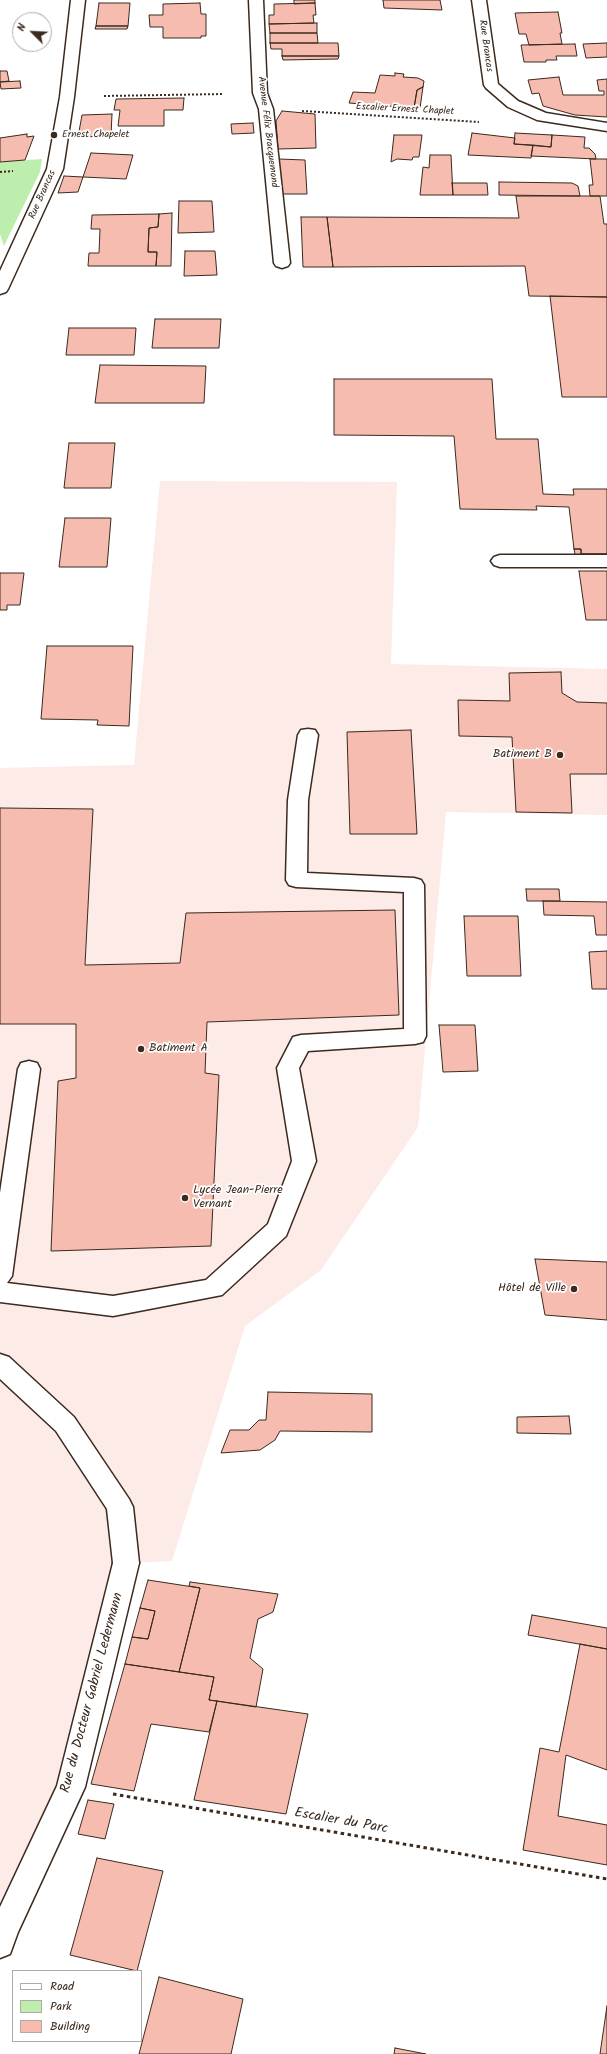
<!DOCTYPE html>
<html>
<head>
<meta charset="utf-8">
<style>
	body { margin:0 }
	#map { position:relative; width:607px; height:2054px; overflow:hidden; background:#fff; font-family:Kalam,sans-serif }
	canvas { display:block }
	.legend { position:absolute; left:12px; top:1970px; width:130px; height:72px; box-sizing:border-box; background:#fff; border:1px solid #b1aaa5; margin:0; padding:5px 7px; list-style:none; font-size:12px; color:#3b2a1e }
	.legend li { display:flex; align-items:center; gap:8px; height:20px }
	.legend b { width:20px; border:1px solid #b1aaa5 }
	.north { position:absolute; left:12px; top:12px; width:40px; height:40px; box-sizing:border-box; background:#fff; border:1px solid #b1aaa5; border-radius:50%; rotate:294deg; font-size:11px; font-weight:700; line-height:16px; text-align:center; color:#3b2a1e }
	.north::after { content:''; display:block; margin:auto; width:14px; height:18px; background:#3b2a1e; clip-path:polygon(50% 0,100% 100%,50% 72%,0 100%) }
</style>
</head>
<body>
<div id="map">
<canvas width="607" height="2054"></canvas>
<ul class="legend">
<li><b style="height:5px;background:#fff"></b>Road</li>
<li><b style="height:11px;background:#beeead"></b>Park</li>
<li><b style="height:11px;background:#f6bcaf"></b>Building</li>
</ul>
<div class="north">N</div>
</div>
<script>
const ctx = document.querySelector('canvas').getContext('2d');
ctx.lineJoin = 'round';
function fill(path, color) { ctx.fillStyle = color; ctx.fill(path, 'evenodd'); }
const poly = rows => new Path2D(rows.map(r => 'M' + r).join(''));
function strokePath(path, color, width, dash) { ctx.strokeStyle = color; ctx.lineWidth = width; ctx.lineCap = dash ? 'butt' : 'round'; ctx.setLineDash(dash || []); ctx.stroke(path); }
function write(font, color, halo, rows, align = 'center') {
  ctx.font = font + ' Kalam,sans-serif'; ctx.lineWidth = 3.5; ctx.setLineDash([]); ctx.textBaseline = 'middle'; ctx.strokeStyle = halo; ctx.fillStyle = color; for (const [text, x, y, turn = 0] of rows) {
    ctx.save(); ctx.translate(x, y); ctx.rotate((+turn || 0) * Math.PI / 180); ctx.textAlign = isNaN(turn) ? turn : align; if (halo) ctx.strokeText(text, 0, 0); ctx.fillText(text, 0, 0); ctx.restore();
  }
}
fill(poly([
	[160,481,397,482,391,664,607,669,607,815,446,812,418,1127,321,1270,245,1326,172,1561,126,1563,71,1787,0,1944,0,768,134,765]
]), '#fcebe7');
fill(poly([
	[42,159,40,172,4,246,0,234,0,162]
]), '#beeead');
const building = poly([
	[294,0,315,0,315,3,294,4,294,0],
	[383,0,440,0,442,10,384,8,383,0],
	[99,3,130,3,128,26,96,26,99,3],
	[200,3,201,14,206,14,206,36,201,36,201,38,163,38,163,27,150,27,149,15,163,15,163,4,200,3],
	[315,3,316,15,313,15,314,23,269,24,269,15,274,15,274,4,315,3],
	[558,12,562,33,560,33,562,44,529,45,526,34,519,34,515,13,558,12],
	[317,23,317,33,270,33,269,24,317,23],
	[96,26,128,26,127,29,95,29,96,26],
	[270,33,317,33,318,43,270,43,270,33],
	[270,43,338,43,339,56,282,56,282,49,271,49,270,43],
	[607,43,607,57,586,58,583,44,607,43],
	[575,44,577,56,556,56,557,60,546,60,546,62,524,62,521,45,575,44],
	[282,56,339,56,338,59,283,60,282,56],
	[0,71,7,71,9,81,0,82,0,71],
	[395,73,404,74,403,77,418,78,424,81,423,87,417,90,414,108,349,103,353,92,375,93,380,75,395,76,395,73],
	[559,77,563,95,604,95,604,91,599,91,597,80,607,79,607,117,575,115,543,106,539,93,532,94,528,80,559,77],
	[20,81,21,88,1,89,0,82,20,81],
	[423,87,420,108,414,108,417,90,423,87],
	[184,98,183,110,164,110,164,126,118,126,120,110,114,110,116,99,184,98],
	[282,111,315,114,316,148,278,149,276,121,282,111],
	[112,114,111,136,78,137,82,115,112,114],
	[253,123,254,133,232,134,231,124,253,123],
	[472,133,515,138,514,144,533,145,531,158,468,155,472,133],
	[515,133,552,135,551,147,514,144,515,133],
	[27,134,27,137,34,136,25,160,0,162,0,138,27,134],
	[394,135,422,135,419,157,413,157,412,160,397,159,391,162,394,135],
	[552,135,585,137,584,148,589,148,595,154,596,159,531,156,533,145,551,147,552,135],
	[91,153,133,155,126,179,83,177,91,153],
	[430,155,451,155,453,195,420,195,423,167,429,168,430,155],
	[279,159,305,160,307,194,281,194,279,159],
	[590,159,607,159,607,196,590,196,589,185,593,185,590,159],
	[64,176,83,177,78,192,58,193,64,176],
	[499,182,572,183,578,186,580,196,499,195,499,182],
	[452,183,487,183,488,195,453,195,452,183],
	[516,196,600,196,604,224,607,224,607,297,529,296,525,266,333,267,327,217,519,218,516,196],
	[179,201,212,201,214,232,178,233,179,201],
	[172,213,171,266,156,266,157,252,148,252,149,228,158,227,159,214,172,213],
	[159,214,158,227,149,228,148,252,157,252,156,266,88,266,89,253,99,253,100,229,91,229,92,215,159,214],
	[301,217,327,217,333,267,303,267,301,217],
	[185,251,215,251,217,275,184,276,185,251],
	[550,296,607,297,607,397,562,397,550,296],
	[155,319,221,319,219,348,152,348,155,319],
	[69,328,136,328,134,355,66,355,69,328],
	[100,365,206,366,204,403,95,403,100,365],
	[334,379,492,379,496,439,538,439,543,494,574,495,573,489,607,489,607,554,581,554,581,549,574,549,569,507,536,506,537,510,460,509,454,436,334,435,334,379],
	[69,443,115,443,111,488,64,488,69,443],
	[65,518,111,518,107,567,59,567,65,518],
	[574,549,581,549,581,554,607,554,607,558,576,559,574,549],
	[579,571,607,571,607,620,586,620,579,571],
	[0,573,24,573,20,605,7,605,7,610,0,610,0,573],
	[47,646,133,646,129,726,97,725,98,720,41,719,47,646],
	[561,672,562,693,577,702,607,703,607,774,570,774,572,813,516,812,512,737,459,736,458,700,510,701,509,673,561,672],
	[411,730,417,834,350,834,347,732,411,730],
	[0,808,93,809,85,965,180,963,186,913,395,910,399,1015,207,1022,205,1073,219,1075,211,1246,51,1251,58,1081,76,1078,76,1024,0,1024,0,808],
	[526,889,559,889,560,901,527,901,526,889],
	[543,901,607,902,607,935,596,935,594,916,544,915,543,901],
	[464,916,518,916,521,976,467,976,464,916],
	[607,951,607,989,592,989,589,952,607,951],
	[439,1025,475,1025,478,1071,443,1072,439,1025],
	[535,1259,607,1262,607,1320,545,1315,535,1259],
	[268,1392,372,1394,372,1432,280,1431,275,1440,260,1450,221,1453,230,1430,249,1430,259,1420,266,1420,268,1392],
	[569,1416,571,1434,517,1433,517,1417,569,1416],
	[148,1580,200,1588,179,1672,125,1664,132,1637,148,1639,155,1611,140,1608,148,1580],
	[190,1582,278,1594,273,1612,258,1619,250,1658,263,1669,256,1707,209,1700,214,1677,179,1672,200,1588,189,1586,190,1582],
	[140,1608,155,1611,148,1639,132,1637,140,1608],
	[532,1615,607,1628,607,1649,528,1635,532,1615],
	[580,1644,607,1649,607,1770,566,1755,558,1816,607,1825,607,1865,523,1850,540,1748,559,1752,580,1644],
	[125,1664,214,1677,209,1700,217,1701,209,1732,151,1724,134,1791,91,1784,125,1664],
	[217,1701,308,1714,286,1814,194,1800,217,1701],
	[88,1800,114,1804,105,1839,78,1834,88,1800],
	[97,1858,163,1871,137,1971,70,1955,97,1858],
	[159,1977,243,1999,231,2054,139,2054,159,1977],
	[607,2006,607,2054,600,2054,607,2006],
	[395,2048,426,2054,394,2054,395,2048]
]);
fill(building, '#f6bcaf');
strokePath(building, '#3b2a1e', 1);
const service = poly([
	[500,555,607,555,607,567,500,567,494,565,491,561,494,557,500,555],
	[308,729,315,730,318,735,308,800,307,873,414,878,421,880,424,885,426,1036,423,1042,415,1044,308,1051,299,1068,316,1161,286,1236,222,1295,113,1316,0,1302,0,1193,18,1069,21,1063,29,1061,37,1063,40,1069,12,1276,7,1283,113,1296,206,1280,268,1224,292,1161,277,1068,293,1037,301,1035,404,1029,404,892,296,887,289,885,286,880,288,800,298,735,301,730,308,729],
	[0,1354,9,1357,74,1417,129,1499,133,1507,139,1563,135,1571,126,1574,117,1571,113,1563,107,1509,56,1431,0,1379,0,1354]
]);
const minor = poly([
	[71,0,85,0,74,97,63,169,8,289,6,292,0,294,0,271,47,169,60,97,71,0],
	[249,0,263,0,267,93,273,109,290,263,288,266,282,268,276,266,274,263,259,109,253,93,249,0],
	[472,0,486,0,498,84,518,101,546,113,607,123,607,131,537,120,508,107,486,88,484,85,472,0],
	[126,1552,135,1555,139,1563,85,1787,18,1932,10,1954,0,1958,0,1907,57,1786,113,1563,117,1555,126,1552]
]);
strokePath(service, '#3b2a1e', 3);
strokePath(minor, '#3b2a1e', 3);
strokePath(poly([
	[104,96,224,94],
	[302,111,479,122],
	[0,172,13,171]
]), '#3b2a1e', 2, [2, 2]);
strokePath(poly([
	[113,1794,607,1879]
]), '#3b2a1e', 3, [3.5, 3.5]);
fill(service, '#fff');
fill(minor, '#fff');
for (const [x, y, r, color] of [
	[54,135,4,"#3b2a1e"],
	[560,755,4,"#3b2a1e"],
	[141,1049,4,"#3b2a1e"],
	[185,1198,4,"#3b2a1e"],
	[574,1289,4,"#3b2a1e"]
]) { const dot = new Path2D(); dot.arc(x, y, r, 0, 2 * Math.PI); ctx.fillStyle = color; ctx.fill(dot); strokePath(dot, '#fff', 1.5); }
write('10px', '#3b2a1e', '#fff', [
	["Rue Brancas",485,46,82],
	["Escalier Ernest Chaplet",405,110,3],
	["Avenue Félix Bracquemond",267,132,83],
	["Rue Brancas",43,195,-66]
]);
write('10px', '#3b2a1e', '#fff', [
	["Ernest Chapelet",62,135]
], 'left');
write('12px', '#3b2a1e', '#fff', [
	["Batiment B",552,755],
	["Batiment A",149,1049,"left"],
	["Lycée Jean-Pierre",193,1191,"left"],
	["Vernant",193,1205,"left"],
	["Hôtel de Ville",566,1289]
], 'right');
write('14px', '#3b2a1e', '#fff', [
	["Rue du Docteur Gabriel Ledermann",93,1693,-75],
	["Escalier du Parc",341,1822,10]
]);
</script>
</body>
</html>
